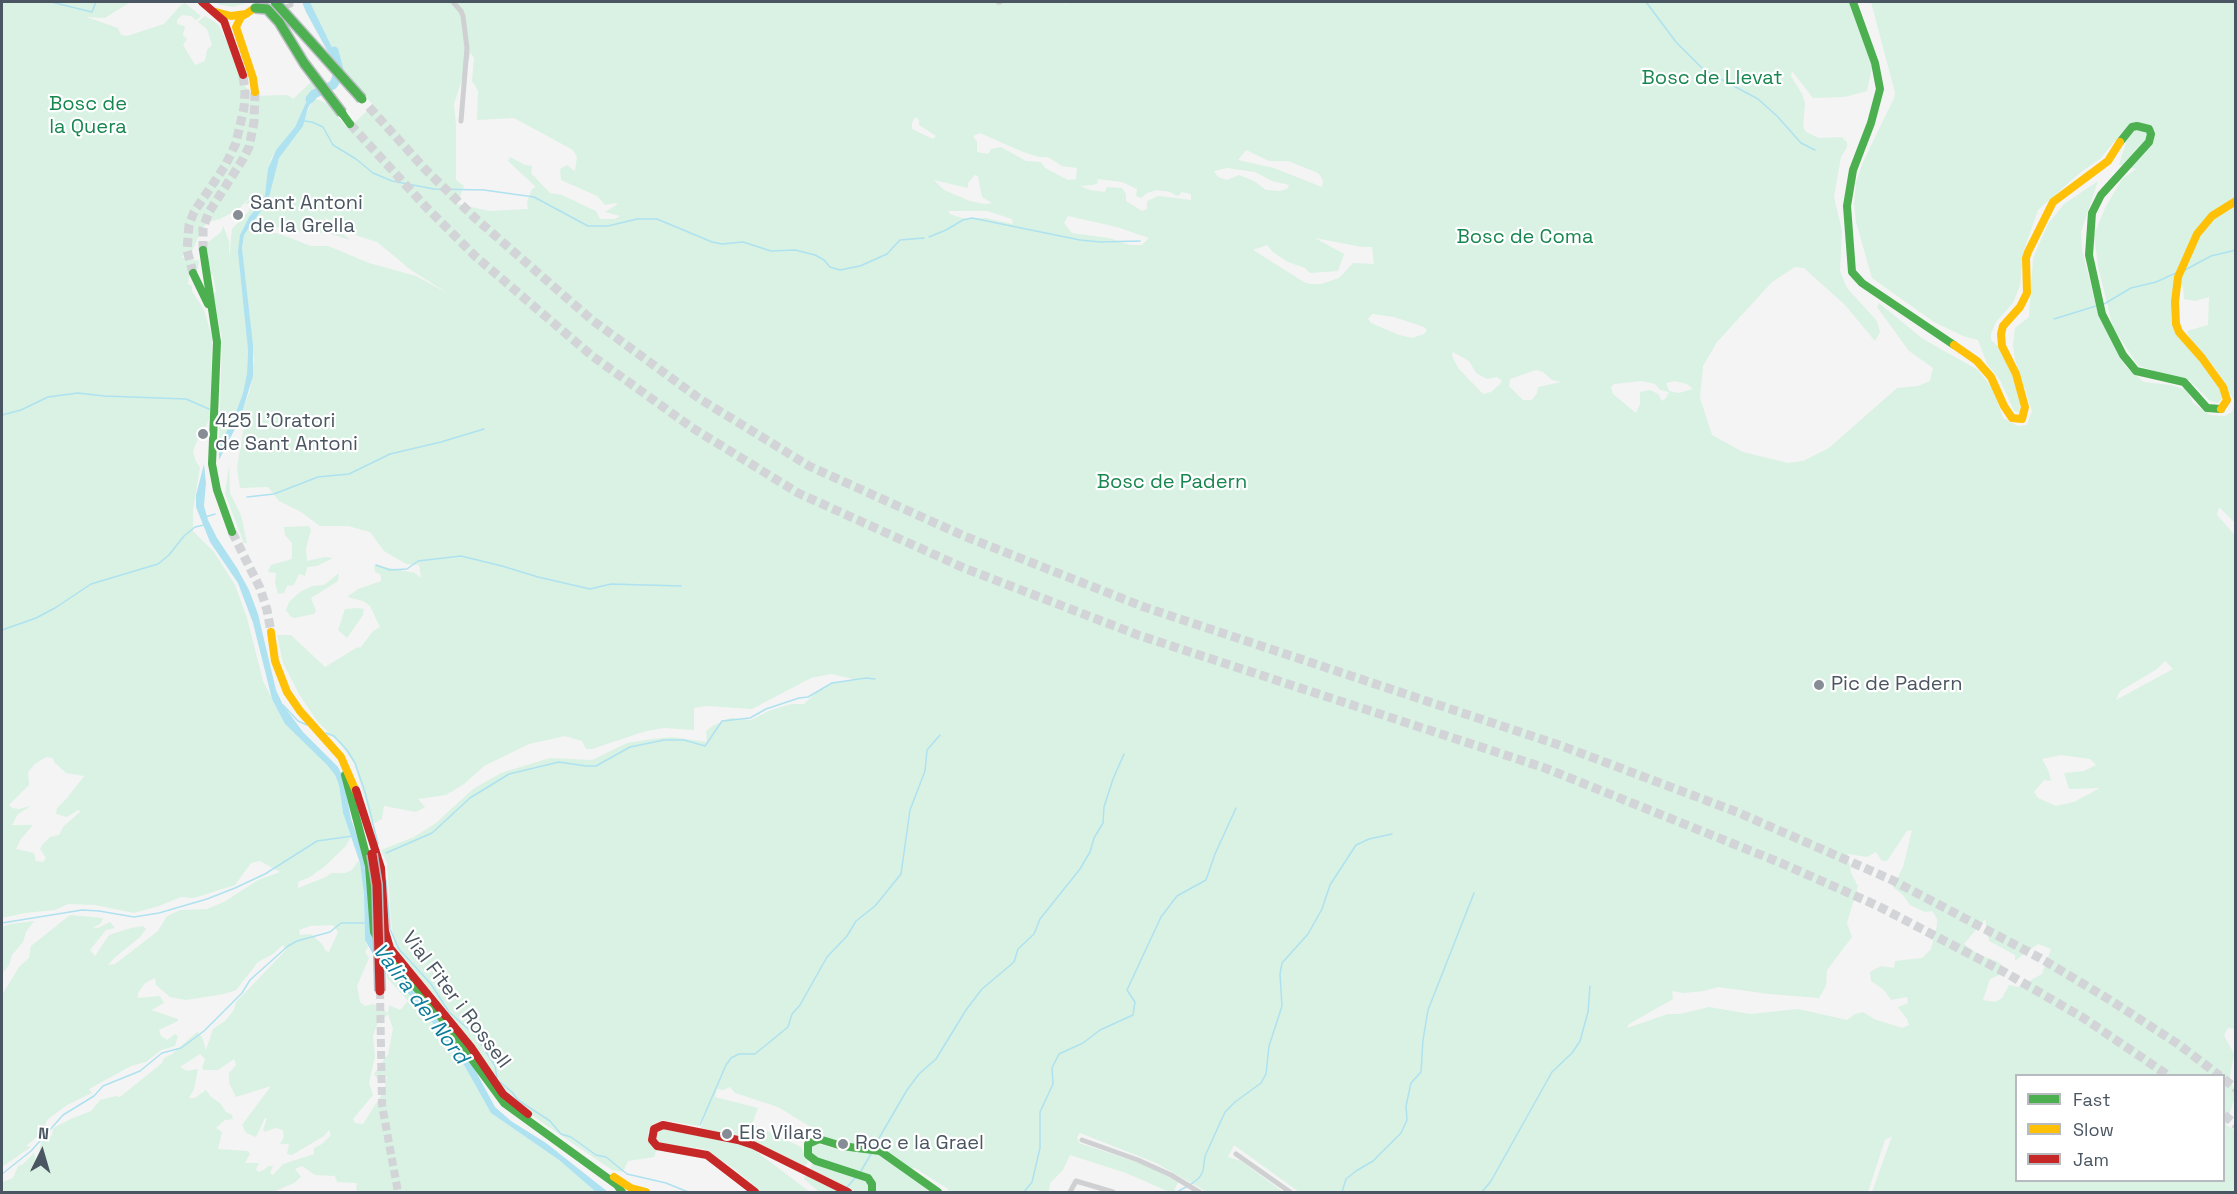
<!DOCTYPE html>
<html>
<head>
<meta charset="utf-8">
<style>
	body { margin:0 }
	#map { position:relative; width:2237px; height:1194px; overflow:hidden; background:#f4f4f4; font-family:"Space Grotesk",sans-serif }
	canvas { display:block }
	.frame { position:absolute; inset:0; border:3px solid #4a5661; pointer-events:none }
	.legend { position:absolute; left:2015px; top:1074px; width:210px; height:108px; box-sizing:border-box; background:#fff; border:2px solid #b7bbc0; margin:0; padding:8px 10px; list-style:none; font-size:18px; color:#4a5661 }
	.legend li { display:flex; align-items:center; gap:12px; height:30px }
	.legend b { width:30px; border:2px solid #b7bbc0 }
	.north { position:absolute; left:12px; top:1122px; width:60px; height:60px; -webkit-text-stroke:4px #fff; paint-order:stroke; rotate:5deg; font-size:16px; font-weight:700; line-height:24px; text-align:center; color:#4a5661 }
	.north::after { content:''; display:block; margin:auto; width:21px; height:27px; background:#4a5661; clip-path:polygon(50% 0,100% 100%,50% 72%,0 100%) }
</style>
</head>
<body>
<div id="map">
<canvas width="2237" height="1194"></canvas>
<div class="frame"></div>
<ul class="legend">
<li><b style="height:8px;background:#4caf50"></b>Fast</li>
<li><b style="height:8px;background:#ffc107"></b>Slow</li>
<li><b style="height:8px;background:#c62828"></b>Jam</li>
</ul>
<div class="north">N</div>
</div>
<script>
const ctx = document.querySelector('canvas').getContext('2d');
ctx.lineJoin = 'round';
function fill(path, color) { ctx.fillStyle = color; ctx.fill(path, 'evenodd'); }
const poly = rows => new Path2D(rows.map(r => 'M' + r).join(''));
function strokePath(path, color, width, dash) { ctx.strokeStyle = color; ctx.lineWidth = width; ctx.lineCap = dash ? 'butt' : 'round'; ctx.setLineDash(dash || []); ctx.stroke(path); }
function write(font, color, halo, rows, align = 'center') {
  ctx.font = font + ' "Space Grotesk",sans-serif'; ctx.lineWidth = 4.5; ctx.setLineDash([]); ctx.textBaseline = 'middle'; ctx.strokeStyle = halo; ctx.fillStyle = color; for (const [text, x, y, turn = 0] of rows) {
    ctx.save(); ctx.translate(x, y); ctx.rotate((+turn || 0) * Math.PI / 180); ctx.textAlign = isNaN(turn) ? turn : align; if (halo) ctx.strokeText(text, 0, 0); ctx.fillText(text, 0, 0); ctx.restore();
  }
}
fill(poly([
	[2,2,130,2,105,18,86,17,118,28,121,35,127,36,164,24,180,6,185,3,201,16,196,20,191,16,182,15,177,20,177,24,185,26,183,35,187,39,183,45,195,65,205,61,207,50,212,45,207,29,198,22,205,16,218,24,230,48,242,81,252,96,288,95,293,99,311,82,316,89,308,98,294,129,276,150,271,159,265,195,261,203,249,217,240,235,248,350,247,373,243,393,234,418,219,445,222,338,213,294,216,292,213,275,209,273,207,243,221,232,223,226,229,241,229,259,232,229,249,211,250,204,245,204,255,191,239,209,220,219,208,222,200,233,192,251,181,257,199,261,198,268,189,276,188,284,192,286,192,291,204,310,212,337,210,417,201,437,199,436,193,451,196,462,200,467,193,510,193,531,214,552,235,585,247,618,263,681,285,724,327,765,335,775,339,785,343,813,351,837,346,846,324,867,310,877,298,882,298,888,326,877,331,873,345,873,352,870,358,861,360,863,364,895,365,940,368,947,365,952,369,958,357,986,360,1002,365,1006,374,1004,388,1013,389,1005,400,1010,408,1001,388,979,386,972,389,972,425,1013,464,1065,491,1113,559,1160,596,1192,358,1192,356,1189,357,1183,337,1182,335,1176,315,1175,302,1166,295,1169,301,1177,294,1183,273,1192,2,1192,3,1182,13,1178,18,1166,22,1165,34,1153,37,1166,41,1142,52,1135,53,1128,73,1118,91,1111,100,1100,116,1096,120,1097,162,1063,164,1058,172,1054,197,1032,202,1037,206,1050,213,1029,225,1021,234,1010,236,1002,286,950,283,945,273,954,258,962,236,990,224,994,186,1000,170,997,156,985,155,978,145,983,138,993,138,998,160,996,164,1003,151,1010,178,1019,178,1021,159,1030,161,1036,167,1040,175,1034,178,1036,175,1046,161,1050,146,1062,131,1066,89,1089,92,1093,67,1105,47,1120,43,1132,26,1146,31,1147,2,1167,2,995,19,967,29,958,31,946,70,915,103,918,101,923,93,928,98,928,110,922,115,928,106,930,90,950,95,956,109,935,131,928,143,926,146,929,140,937,113,959,108,965,115,964,158,931,167,916,180,910,207,909,224,902,258,880,280,872,260,861,251,863,235,885,194,898,181,897,159,906,134,913,95,905,68,904,55,910,25,913,2,918],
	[46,757,53,758,54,762,66,773,84,776,68,797,57,808,56,814,67,817,78,810,81,811,63,827,59,835,50,837,42,845,40,849,46,858,43,862,36,861,34,853,16,849,21,839,33,825,12,825,18,814,31,806,19,809,12,808,9,805,29,785,28,772,35,764],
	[333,925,338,932,329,952,326,951,322,944,311,934,300,935,299,930,310,926],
	[388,1014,393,1029,388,1054,374,1074,378,1080,384,1074,387,1077,384,1091,363,1124,355,1123,353,1119,373,1095,369,1083,375,1057,373,1036,378,1022],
	[200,1054,205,1059,202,1068,204,1070,218,1070,234,1059,236,1065,229,1073,229,1083,236,1097,271,1086,242,1125,246,1133,256,1137,265,1118,267,1118,263,1130,265,1132,275,1128,283,1130,284,1137,280,1144,289,1144,287,1154,292,1155,324,1136,329,1130,331,1135,322,1144,314,1148,314,1154,283,1164,273,1175,270,1173,273,1166,268,1166,264,1170,258,1172,256,1169,259,1163,245,1163,250,1154,248,1151,218,1149,222,1132,216,1128,225,1120,233,1119,232,1115,226,1112,220,1103,211,1097,206,1090,195,1098,189,1098,194,1089,198,1069,187,1071,180,1067],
	[214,2,249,2,233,7,221,5],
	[310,2,993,2,995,4,1008,2,1063,2,1065,4,1071,2,1849,2,1870,59,1872,68,1867,91,1844,97,1813,98,1792,71,1791,76,1802,94,1805,103,1803,127,1806,132,1819,138,1842,137,1847,142,1847,147,1841,157,1834,197,1842,231,1840,271,1847,288,1877,321,1880,332,1875,341,1845,305,1804,268,1795,267,1772,282,1717,342,1703,366,1700,398,1712,435,1743,452,1788,463,1803,461,1829,448,1897,388,1918,386,1930,381,1933,368,1909,351,1877,307,1879,303,1923,339,1978,370,1993,389,2003,418,2018,426,2027,425,2032,411,2015,360,2013,346,2015,328,2029,317,2033,258,2048,224,2064,204,2098,181,2081,232,2082,250,2099,317,2126,367,2144,382,2171,385,2187,390,2193,403,2210,415,2225,416,2232,412,2235,402,2216,369,2190,339,2187,331,2208,325,2209,297,2195,301,2184,299,2183,286,2175,280,2171,318,2175,333,2209,372,2224,396,2218,403,2210,401,2189,380,2156,372,2138,365,2113,328,2098,266,2094,235,2105,208,2122,179,2136,169,2119,165,2126,143,2118,137,2100,159,2081,172,2038,210,2023,253,2020,285,2013,303,1996,322,1991,334,1991,340,2000,348,2013,377,2020,404,2020,413,2014,411,2000,380,1987,364,1978,340,1963,336,1934,322,1872,278,1856,222,1854,204,1856,182,1863,162,1894,98,1895,93,1871,2,2235,2,2235,523,2219,507,2217,515,2234,534,2236,541,2236,1029,2228,1028,2224,1035,2234,1054,2230,1076,2235,1097,2226,1125,2235,1130,2235,1192,1872,1192,1892,1136,1885,1140,1868,1192,1299,1192,1234,1145,1228,1157,1241,1161,1283,1192,1207,1192,1156,1163,1080,1133,1077,1137,1079,1143,1145,1165,1178,1182,1174,1191,1176,1192,1167,1191,1126,1173,1070,1155,1063,1170,1050,1183,1049,1192,949,1192,948,1189,915,1168,910,1169,882,1149,874,1145,847,1143,827,1137,778,1107,735,1093,730,1087,724,1090,717,1089,715,1097,758,1108,752,1124,801,1147,808,1162,805,1167,744,1138,701,1128,705,1113,698,1126,663,1120,653,1124,648,1132,649,1142,655,1149,660,1151,656,1151,654,1157,628,1161,623,1172,612,1170,521,1108,504,1092,456,1021,395,948,391,921,387,863,381,850,414,837,436,823,473,789,501,773,550,758,592,760,627,743,652,739,672,737,707,742,706,731,712,726,730,718,751,720,771,710,792,704,804,704,817,691,832,683,857,680,831,674,811,678,752,709,706,706,694,708,694,730,664,728,646,731,592,749,586,749,582,741,565,736,529,744,484,766,464,784,446,795,418,799,425,807,416,812,384,806,382,819,375,823,371,819,354,763,341,745,317,721,299,694,283,663,277,635,291,635,325,667,356,648,361,647,372,632,380,627,370,606,363,601,347,597,358,589,381,581,381,575,375,572,374,565,415,573,421,578,419,565,406,564,384,551,370,532,348,526,320,526,301,512,279,501,268,487,240,488,238,475,237,467,244,427,238,422,250,390,254,360,242,248,244,235,268,201,276,164,284,149,297,134,314,98,328,104,348,129,373,105,341,66],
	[471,53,474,58,472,81,478,91,477,120,514,118,573,150,577,157,575,171,567,165,560,169,561,180,597,196,605,205,615,203,618,204,605,212,620,216,615,219,600,219,596,211,562,195,550,193,531,173,532,166,525,165,510,157,508,161,536,187,532,189,527,202,528,209,490,211,457,204,464,186,456,180,456,125,454,104],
	[915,117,919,120,919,125,936,136,933,139,912,129,912,123],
	[980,133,1023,152,1039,157,1048,157,1062,166,1077,168,1076,179,1068,180,1045,168,1041,162,1026,161,1001,147,991,149,988,154,977,152,977,142,973,136],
	[1246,150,1269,161,1288,161,1318,173,1323,180,1322,187,1274,168,1238,160],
	[1227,168,1255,172,1272,181,1289,185,1287,189,1280,191,1266,190,1254,181,1239,175,1227,180,1218,177,1214,171],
	[975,175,978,176,982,197,992,203,985,204,970,201,944,190,934,180,968,188,968,183],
	[1097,179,1122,182,1137,189,1136,196,1141,198,1147,193,1157,190,1170,192,1178,196,1182,192,1191,194,1191,200,1158,196,1147,201,1147,209,1142,211,1126,201,1126,194,1122,188,1107,187,1105,192,1090,190,1080,186,1093,185,1098,183],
	[948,211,987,211,1012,219,1013,224,986,218,962,218,950,214],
	[322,216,358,236,377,242,411,270,449,294,416,276,369,263,328,246,311,246,280,234,261,230,279,227,303,232,328,233,350,240],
	[1068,216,1117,227,1149,238,1142,245,1130,245,1109,238,1072,233,1064,223],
	[1315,238,1362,247,1372,247,1374,264,1353,263,1339,278,1321,284,1310,284,1304,282,1253,250,1267,245,1273,252,1288,262,1305,268,1310,273,1338,271,1344,254],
	[1372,314,1394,317,1424,327,1427,330,1424,334,1412,338,1399,335,1371,323,1368,319],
	[1453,352,1469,361,1476,373,1487,379,1497,377,1502,381,1500,384,1491,392,1483,394,1458,368,1452,356],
	[1536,370,1543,372,1552,380,1561,382,1538,387,1537,393,1532,400,1523,400,1509,386,1510,379],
	[1642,381,1655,384,1660,390,1669,392,1666,398,1662,401,1658,394,1650,390,1640,392,1640,404,1636,413,1613,394,1611,387,1614,384],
	[1675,381,1687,384,1693,389,1679,393,1669,391,1666,383],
	[2165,661,2173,669,2116,700,2120,691,2157,669],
	[2061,755,2090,759,2096,765,2084,771,2064,773,2069,789,2100,788,2074,802,2056,806,2038,798,2034,792,2044,780,2051,781,2049,772,2042,759],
	[1912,830,1903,867,1893,887,1903,895,1910,905,1925,912,1932,911,1937,919,1937,925,1931,949,1922,958,1895,961,1894,968,1881,966,1870,972,1871,981,1884,990,1891,1000,1907,997,1908,1003,1898,1007,1907,1019,1909,1025,1902,1028,1874,1019,1863,1012,1855,1014,1847,1020,1798,1009,1750,1014,1709,1007,1680,1014,1668,1014,1627,1028,1629,1024,1673,999,1672,991,1684,993,1704,991,1718,987,1769,994,1819,998,1826,986,1827,970,1852,937,1847,923,1858,886,1851,873,1848,854,1867,857,1876,852,1882,861,1887,861,1907,831],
	[1985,919,1989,941,2015,955,2015,961,2038,944,2051,949,2042,974,2018,987,2009,985,2002,998,1995,1002,1983,1000,1990,979,2009,971,1997,961,1979,955,1964,944],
	[2016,1076,2224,1076,2224,1180,2016,1180],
	[229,465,230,493,241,515,247,543,244,543,225,494],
	[309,526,311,530,306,548,307,561,325,557,333,558,317,566,307,567,305,576,299,574,294,585,287,586,284,593,278,594,275,583,276,573,268,572,271,565,292,559,292,543,285,535,284,527],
	[339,573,338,581,311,598,316,611,314,614,294,618,290,616,286,610,289,602,300,592,312,586,324,585],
	[358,608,364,609,363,615,347,638,338,630,345,609],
	[34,921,26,932,23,942,12,955,9,965,2,974,2,927,10,924],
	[659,1129,728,1139,753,1149,810,1192,761,1192,736,1170,704,1149,662,1144,657,1141,656,1132],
	[815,1143,844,1151,868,1152,883,1156,932,1192,875,1192,876,1186,870,1175,818,1159,812,1154,811,1145],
	[812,1164,858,1176,869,1185,868,1191,856,1192,810,1169],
	[806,1174,844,1192,819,1192,804,1179]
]), '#d9f2e3');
fill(poly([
	[302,2,310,2,341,66,328,52,306,12],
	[316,89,321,95,314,98,308,108,303,126,279,158,268,201,244,235,242,248,253,345,253,376,240,419,219,460,219,445,234,418,243,393,247,373,248,350,238,251,240,235,249,217,261,203,265,195,268,169,276,150,295,127,308,98],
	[204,464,206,483,204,506,208,520,217,538,237,568,249,590,258,614,276,690,283,705,303,732,338,767,343,777,351,819,366,862,371,935,375,943,374,956,365,940,364,895,360,863,343,813,339,785,335,775,327,765,285,724,272,699,253,623,238,583,210,542,196,507,196,495],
	[384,956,444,1027,474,1068,495,1107,511,1121,546,1143,608,1192,596,1192,559,1160,491,1113,464,1065,425,1013,384,966]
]), '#aee2f0');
strokePath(poly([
	[51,2,92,12,96,2],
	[1646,2,1676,42,1704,70,1758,99,1777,116,1801,143,1815,150],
	[304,121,312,122,323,127,333,145,356,159,373,173,392,181,434,189,484,190,534,197,588,226,608,226,637,219,657,219,712,242,722,244,743,242,771,251,795,250,815,255,824,260,830,267,840,270,860,266,887,254,900,240,924,238],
	[929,237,946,230,963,220,972,218,1080,240,1100,242,1140,241],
	[2183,271,2211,256,2236,250],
	[2104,304,2131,288,2156,282,2176,273],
	[2054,319,2096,306],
	[2,415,21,410,48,397,78,393,104,396,186,399,209,409],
	[247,497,274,494,318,477,349,474,390,454,441,442,484,429],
	[205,517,215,514],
	[376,565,390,570,407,569,418,561,461,556,502,566,538,577,590,589,611,584,681,586],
	[2,630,36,618,55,608,91,584,158,564,169,555,184,536,195,527,204,525],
	[283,705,298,721,307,725],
	[326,733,334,736,347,750,355,763,365,792,378,844],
	[386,853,432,833,470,798,509,774,559,762,586,766,596,766,630,747,664,740,684,740,705,746,722,721,750,718,766,709,799,698,808,697,832,683,866,678,875,679],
	[386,880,390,929,399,949,431,984,449,1012,476,1036,495,1066,497,1078],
	[2,923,82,910,99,911,134,917,159,913,207,899,235,888,265,874,317,841,353,836],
	[500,1082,512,1092,518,1100,550,1121,561,1134,571,1137,596,1155,606,1157,627,1174,666,1183,688,1192],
	[700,1125,726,1065,731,1058,739,1054,755,1054,788,1027,792,1014,800,1005,827,957,847,936,856,921,875,906,901,874,910,810,925,771,927,750,940,735],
	[875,1145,907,1090,919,1074,936,1059,966,1010,982,989,1014,962,1018,949,1034,934,1040,919,1080,869,1090,852,1094,838,1103,823,1104,807,1113,779,1124,754],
	[861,1171,871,1154],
	[2,1174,31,1151,63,1115,94,1096,103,1086,140,1071,162,1053,181,1048,204,1031,242,993,250,980,288,946,297,941,330,932,341,923,364,923],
	[1190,1185,1199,1178,1203,1171,1205,1156,1225,1112,1235,1102,1261,1083,1266,1074,1269,1046,1282,1006,1280,974,1282,963,1308,934,1322,909,1330,885,1356,845,1369,839,1392,834],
	[847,1187,856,1177],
	[1024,1192,1032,1182,1040,1148,1040,1112,1053,1084,1052,1068,1059,1054,1083,1043,1100,1030,1133,1015,1135,1002,1127,990,1161,917,1177,896,1206,880,1215,854,1236,808],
	[1177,1192,1186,1187],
	[1342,1192,1346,1179,1356,1171,1373,1161,1401,1133,1407,1120,1406,1106,1411,1083,1421,1072,1423,1040,1428,1010,1474,893],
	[1482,1192,1491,1181,1552,1072,1572,1053,1580,1041,1588,1012,1590,986]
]), '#aee2f0', 1.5);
strokePath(poly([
	[310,99,314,94,333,85,335,82,339,70,334,51]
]), '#aee2f0', 9);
strokePath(poly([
	[380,991,382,1105,398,1192]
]), '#d2d4d7', 8, [8, 4]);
strokePath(poly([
	[369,107,424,168,475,218,592,320,700,399,809,466,964,536,1144,607,1562,746,1737,812,1892,880,2040,958,2110,1000,2178,1044,2220,1076],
	[350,124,426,207,475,256,591,355,691,427,798,493,964,568,1138,635,1545,768,1781,863,1878,906,2006,973,2082,1017,2169,1076],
	[203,250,203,228,209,212,243,159,249,147,254,122,255,92],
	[193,273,187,250,189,225,194,212,225,166,236,143,244,108,245,92,243,75],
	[232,532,260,588,267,610,271,632],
	[2224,1079,2236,1089],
	[2224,1115,2236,1125]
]), '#d2d4d7', 9, [9, 4.5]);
strokePath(poly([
	[453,2,461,11,463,16,467,48,461,121],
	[998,2,1000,2],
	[279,9,291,5,291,2],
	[1082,1140,1138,1160,1171,1175,1199,1192],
	[1236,1154,1290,1192],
	[1070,1192,1076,1181,1113,1192]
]), '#ced0d2', 5);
strokePath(poly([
	[1853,2,1875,63,1880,89,1871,123,1853,170,1847,206,1852,272,1862,283,1954,345],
	[342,113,350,124],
	[2120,142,2132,127,2137,126,2149,129,2151,134,2149,142,2101,195,2092,213,2089,255,2102,314,2123,355,2136,371,2184,382,2207,408,2221,409],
	[203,250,217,342,212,464,217,490,232,532],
	[193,273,208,304],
	[345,775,369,866,374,932,385,952],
	[385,952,434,1008,504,1103,617,1185,622,1192],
	[872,1192,872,1184,868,1178,816,1161,808,1155,808,1144,819,1139,842,1146,880,1151,938,1192]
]), '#4caf50', 8);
strokePath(poly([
	[255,8,241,17,236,27,253,78,255,92],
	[216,12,231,16,246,14],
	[1954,345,1977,361,1991,377,2004,406,2012,418,2022,419,2025,407,2016,374,2002,346,2001,334,2003,326,2020,307,2027,293,2026,258,2028,252,2053,202,2108,161,2120,142],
	[2221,409,2227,400,2223,387,2202,358,2179,332,2176,324,2175,302,2178,277,2197,234,2212,216,2236,201],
	[271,632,275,661,287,692,300,711,341,757,358,796],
	[614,1177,631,1188,646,1192]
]), '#ffc107', 8);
strokePath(poly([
	[202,2,224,21,243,75],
	[356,790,381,868,385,931,390,948,471,1047,503,1094,528,1114],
	[755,1192,707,1155,657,1146,652,1140,654,1129,663,1125,738,1140,753,1145,848,1192]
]), '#c62828', 8);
const fastBridge = poly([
	[275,2,362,99],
	[255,8,267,9,279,22,304,63,342,113]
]);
const jamBridge = poly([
	[372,854,377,885,380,991]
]);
strokePath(fastBridge, '#b9bec3', 12, []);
strokePath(jamBridge, '#b9bec3', 12, []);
strokePath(fastBridge, '#4caf50', 9);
strokePath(jamBridge, '#c62828', 9);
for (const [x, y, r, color] of [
	[238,215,6,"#868d94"],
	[203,434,6,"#868d94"],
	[1819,685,6,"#868d94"],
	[727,1134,6,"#868d94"],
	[843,1144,6,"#868d94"]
]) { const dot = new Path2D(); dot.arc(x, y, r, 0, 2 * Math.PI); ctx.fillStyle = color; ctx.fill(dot); strokePath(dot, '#fff', 2); }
write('20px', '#17864f', '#fff', [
	["Bosc de Llevat",1712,79],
	["Bosc de",88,105],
	["la Quera",88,128],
	["Bosc de Coma",1525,238],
	["Bosc de Padern",1172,483]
]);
write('20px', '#4a5661', '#fff', [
	["Sant Antoni",250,204],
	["de la Grella",250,227],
	["425 L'Oratori",215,422],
	["de Sant Antoni",215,445],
	["Pic de Padern",1831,685],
	["Els Vilars",739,1134],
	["Roc e la Grael",855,1144]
], 'left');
write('20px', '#4a5661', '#fff', [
	["Vial Fiter i Rossell",456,1000,53]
]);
write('italic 21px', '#0c7c9b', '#fff', [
	["Valira del Nord",420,1004,53]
]);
</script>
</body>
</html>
